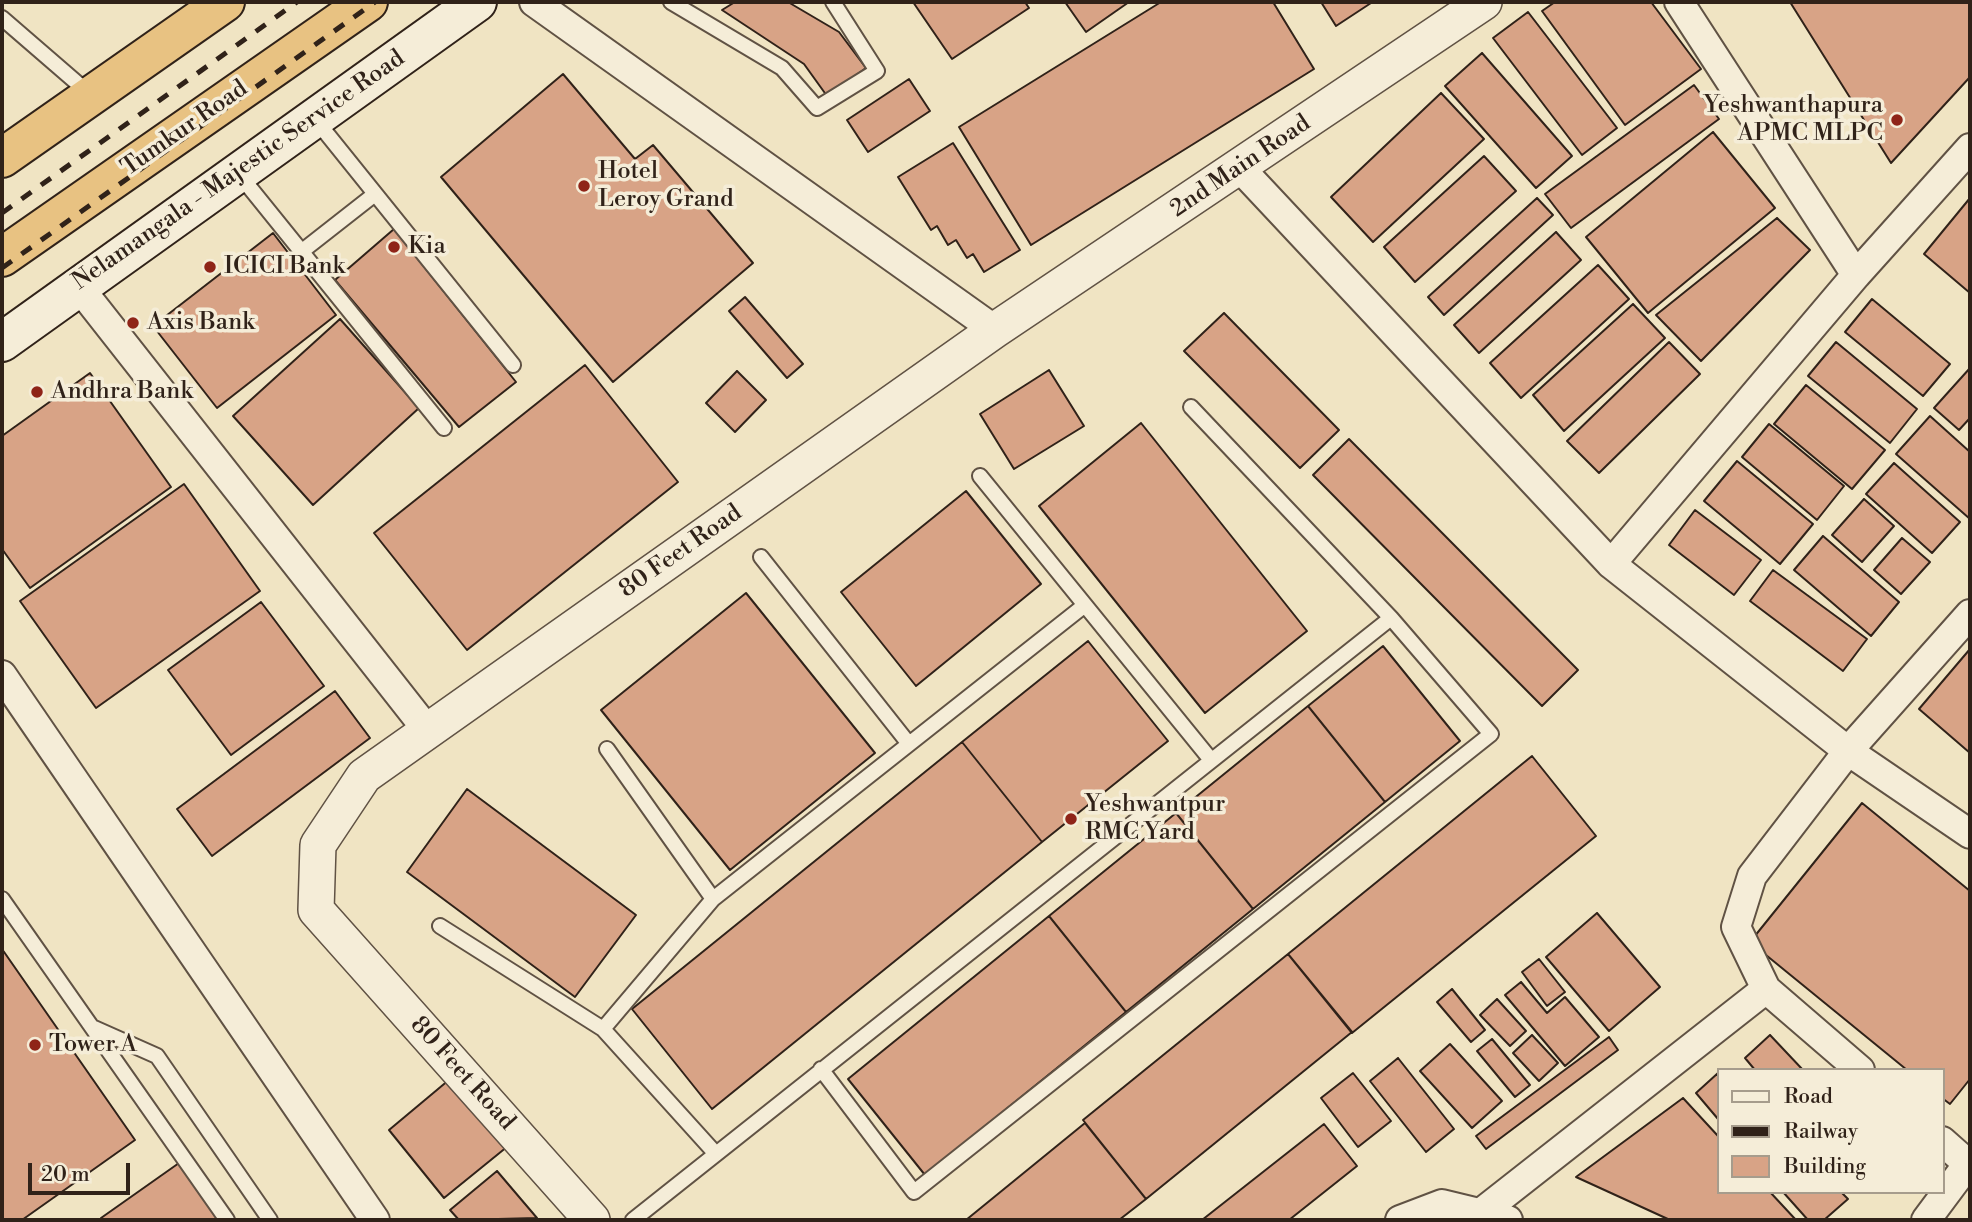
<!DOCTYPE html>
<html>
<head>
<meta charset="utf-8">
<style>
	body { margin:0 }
	#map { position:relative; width:1972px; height:1222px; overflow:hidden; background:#f0e4c3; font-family:"Libre Bodoni",serif }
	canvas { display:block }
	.frame { position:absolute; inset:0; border:4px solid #302219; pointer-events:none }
	.legend { position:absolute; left:1717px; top:1068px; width:228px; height:126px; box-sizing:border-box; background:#f5edd8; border:2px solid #a69c8c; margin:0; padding:9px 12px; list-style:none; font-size:21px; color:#302219 }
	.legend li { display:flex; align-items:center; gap:14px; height:35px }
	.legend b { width:35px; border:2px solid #a69c8c }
	.scale { position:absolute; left:28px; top:1163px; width:102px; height:32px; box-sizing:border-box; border:4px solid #302219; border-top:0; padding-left:9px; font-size:21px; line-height:24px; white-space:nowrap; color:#302219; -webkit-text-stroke:5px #f5edd8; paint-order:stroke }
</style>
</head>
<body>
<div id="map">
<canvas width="1972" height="1222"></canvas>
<div class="frame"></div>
<ul class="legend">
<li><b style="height:9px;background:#f5edd8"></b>Road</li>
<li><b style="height:9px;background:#302219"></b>Railway</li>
<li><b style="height:19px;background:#d8a386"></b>Building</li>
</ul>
<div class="scale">20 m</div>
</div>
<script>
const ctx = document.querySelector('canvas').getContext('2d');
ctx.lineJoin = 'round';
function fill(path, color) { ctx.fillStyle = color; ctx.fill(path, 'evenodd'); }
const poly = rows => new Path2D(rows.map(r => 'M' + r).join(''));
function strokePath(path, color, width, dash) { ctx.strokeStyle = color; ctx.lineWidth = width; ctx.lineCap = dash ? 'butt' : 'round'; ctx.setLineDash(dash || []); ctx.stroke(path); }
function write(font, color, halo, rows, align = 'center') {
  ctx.font = font + ' "Libre Bodoni",serif'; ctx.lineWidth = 7; ctx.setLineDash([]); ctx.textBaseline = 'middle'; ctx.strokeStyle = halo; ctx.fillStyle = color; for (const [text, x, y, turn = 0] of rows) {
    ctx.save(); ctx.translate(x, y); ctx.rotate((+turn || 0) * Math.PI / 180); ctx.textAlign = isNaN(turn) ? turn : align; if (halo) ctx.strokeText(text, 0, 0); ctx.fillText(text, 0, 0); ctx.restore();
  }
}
const building = poly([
	[735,2,788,2,839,32,866,68,827,96,804,64,722,10,735,2],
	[913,2,1025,2,1029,8,952,59,913,2],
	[1065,2,1129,2,1086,32,1065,2],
	[1161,2,1273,2,1314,69,1031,245,959,127,1161,2],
	[1321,2,1370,2,1371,3,1336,26,1321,2],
	[1555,2,1651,2,1701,69,1625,125,1542,11,1555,2],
	[1790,2,1970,2,1970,77,1891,163,1790,2],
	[1528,12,1617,128,1582,155,1493,38,1528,12],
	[1482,53,1572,156,1536,188,1445,86,1482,53],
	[563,74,635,159,653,145,753,263,613,382,441,177,563,74],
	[909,79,930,111,868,152,847,120,909,79],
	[1694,85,1719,119,1571,228,1545,194,1694,85],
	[1441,93,1484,139,1373,242,1331,197,1441,93],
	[1713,132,1775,208,1648,313,1586,237,1713,132],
	[953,143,1020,250,984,272,973,254,967,258,956,240,948,245,937,226,931,230,898,177,953,143],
	[1484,156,1516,191,1415,282,1384,247,1484,156],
	[1537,198,1553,215,1444,315,1428,297,1537,198],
	[1970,198,1970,293,1924,254,1970,198],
	[1777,218,1810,250,1701,361,1656,315,1777,218],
	[394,229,516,382,459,427,335,280,394,229],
	[1556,232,1581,260,1479,353,1454,325,1556,232],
	[273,233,336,315,217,408,153,326,273,233],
	[1598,265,1629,299,1521,398,1490,363,1598,265],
	[745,297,803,364,787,378,729,311,745,297],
	[1872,299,1950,364,1923,396,1845,332,1872,299],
	[1633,304,1665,338,1564,431,1533,395,1633,304],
	[1224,313,1339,430,1300,468,1184,351,1224,313],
	[340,319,419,408,313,505,233,416,340,319],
	[1669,342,1700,374,1599,473,1567,441,1669,342],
	[1836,342,1917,409,1890,443,1808,376,1836,342],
	[585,365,678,482,467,650,374,533,585,365],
	[1970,368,1970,418,1959,430,1934,408,1970,368],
	[1049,370,1084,426,1014,469,980,414,1049,370],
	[737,371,766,400,735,432,706,403,737,371],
	[90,373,171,487,30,588,2,549,2,436,90,373],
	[1806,385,1885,450,1852,489,1774,424,1806,385],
	[1930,416,1970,452,1970,519,1896,454,1930,416],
	[1141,423,1307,631,1205,713,1039,506,1141,423],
	[1769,424,1844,486,1817,520,1742,457,1769,424],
	[1349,439,1578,670,1542,706,1313,475,1349,439],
	[1737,461,1813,524,1780,564,1704,501,1737,461],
	[1894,463,1960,522,1932,553,1866,494,1894,463],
	[184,484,260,591,96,708,20,601,184,484],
	[966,491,1041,584,916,686,841,592,966,491],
	[1864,499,1894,526,1862,562,1832,535,1864,499],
	[1695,510,1761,560,1734,595,1669,545,1695,510],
	[1823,536,1899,602,1871,636,1794,570,1823,536],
	[1902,538,1930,562,1901,594,1874,570,1902,538],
	[1773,570,1867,639,1843,671,1750,601,1773,570],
	[746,593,875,753,730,870,601,710,746,593],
	[261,602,324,686,231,755,168,670,261,602],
	[1088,641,1168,741,1042,842,962,742,1088,641],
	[1383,646,1460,741,1385,802,1308,706,1383,646],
	[1970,649,1970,753,1919,709,1970,649],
	[335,691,370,738,212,856,177,809,335,691],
	[1308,706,1385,802,1253,909,1176,813,1308,706],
	[962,742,1042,842,712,1109,632,1009,962,742],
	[1532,756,1596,836,1352,1033,1288,954,1532,756],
	[467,789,636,915,575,997,407,872,467,789],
	[1862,803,1970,891,1970,1079,1950,1104,1942,1098,1942,1070,1907,1070,1750,942,1862,803],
	[1176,813,1253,909,1126,1012,1049,916,1176,813],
	[1597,913,1660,987,1609,1031,1546,957,1597,913],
	[1049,916,1126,1012,925,1175,848,1079,1049,916],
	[2,949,135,1140,22,1220,2,1220,2,949],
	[1288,954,1352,1032,1146,1199,1083,1120,1288,954],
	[1539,959,1565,992,1547,1006,1522,972,1539,959],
	[1521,982,1547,1013,1565,997,1599,1037,1565,1066,1505,995,1521,982],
	[1452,989,1485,1030,1471,1042,1437,1002,1452,989],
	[1497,999,1526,1031,1510,1046,1480,1015,1497,999],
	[1532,1035,1558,1063,1539,1081,1513,1053,1532,1035],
	[1770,1035,1803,1070,1755,1070,1745,1058,1770,1035],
	[1609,1037,1618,1050,1486,1149,1476,1136,1609,1037],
	[1492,1039,1530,1085,1515,1097,1477,1051,1492,1039],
	[1450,1044,1502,1101,1472,1128,1420,1071,1450,1044],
	[1398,1058,1454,1129,1426,1152,1370,1081,1398,1058],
	[1353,1073,1391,1121,1358,1147,1321,1098,1353,1073],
	[1718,1073,1718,1119,1696,1093,1718,1073],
	[456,1074,513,1142,444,1198,389,1130,456,1074],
	[1683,1098,1718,1136,1718,1192,1770,1192,1796,1220,1670,1220,1576,1177,1683,1098],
	[1085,1123,1146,1199,1119,1220,966,1220,1085,1123],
	[1324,1124,1357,1166,1289,1220,1202,1220,1324,1124],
	[179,1163,219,1220,102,1220,101,1218,179,1163],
	[497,1171,537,1218,459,1220,450,1210,497,1171],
	[1783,1192,1841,1192,1848,1199,1824,1220,1808,1220,1783,1192]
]);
fill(building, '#d8a386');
strokePath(building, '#302219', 2);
const service = poly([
	[671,2,782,68,817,108,877,71,833,2],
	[2,18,91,95],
	[315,119,513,365],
	[238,173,444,428],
	[301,252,375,194],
	[980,476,1211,760],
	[761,557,909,744],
	[607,749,713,899],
	[2,899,227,1220],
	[440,926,603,1029],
	[94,1028,157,1056,270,1220],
	[821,1069,914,1192,1491,734,1391,618,1191,407],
	[716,1154,603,1029,713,899,1085,605],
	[633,1220,1391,618]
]);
const minor = poly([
	[534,2,995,330],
	[1679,2,1856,275],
	[1240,168,1611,564,1848,751,1970,834],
	[78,286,428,731],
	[1611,564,1856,275,1970,148],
	[2,675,375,1220],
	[1860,1070,1766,989,1736,927,1752,876,1848,751,1970,614],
	[1942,1141,1968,1164],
	[1482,1212,1766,989],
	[1400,1220,1442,1204,1508,1220],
	[1926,1220,1970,1161]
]);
const tertiary = poly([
	[592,1220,316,910,318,845,364,776,995,330,1484,2]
]);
const secondary = poly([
	[2,342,477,2]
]);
const trunk = poly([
	[2,158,225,2],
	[2,257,368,2]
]);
strokePath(service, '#605244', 18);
strokePath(minor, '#605244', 32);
strokePath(tertiary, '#605244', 38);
strokePath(secondary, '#302219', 42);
strokePath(trunk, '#302219', 42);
strokePath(service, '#f5edd8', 14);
strokePath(minor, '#f5edd8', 28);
strokePath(tertiary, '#f5edd8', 35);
strokePath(secondary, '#f5edd8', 38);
strokePath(trunk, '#e8c282', 38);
strokePath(poly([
	[2,213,297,2],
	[2,268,375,2]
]), '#302219', 5, [12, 12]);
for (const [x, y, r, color] of [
	[1897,120,7,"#8f2418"],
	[584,186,7,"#8f2418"],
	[394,247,7,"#8f2418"],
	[210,267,7,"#8f2418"],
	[133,323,7,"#8f2418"],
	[37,392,7,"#8f2418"],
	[1071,819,7,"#8f2418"],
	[35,1045,7,"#8f2418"]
]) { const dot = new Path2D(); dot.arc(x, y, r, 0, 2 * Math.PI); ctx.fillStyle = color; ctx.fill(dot); strokePath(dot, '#f5edd8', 2.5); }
write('24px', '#302219', '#f5edd8', [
	["Yeshwanthapura",1883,106,"right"],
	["APMC MLPC",1883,134,"right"],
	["Hotel",598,172],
	["Leroy Grand",598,200],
	["Kia",408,247],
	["ICICI Bank",224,267],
	["Axis Bank",147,323],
	["Andhra Bank",51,392],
	["Yeshwantpur",1085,805],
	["RMC Yard",1085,833],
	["Tower A",49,1045]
], 'left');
write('24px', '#302219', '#f5edd8', [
	["Tumkur Road",185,129,-35],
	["2nd Main Road",1241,167,-34],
	["Nelamangala - Majestic Service Road",239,171,-35],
	["80 Feet Road",681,552,-35],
	["80 Feet Road",462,1074,48]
]);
</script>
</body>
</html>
